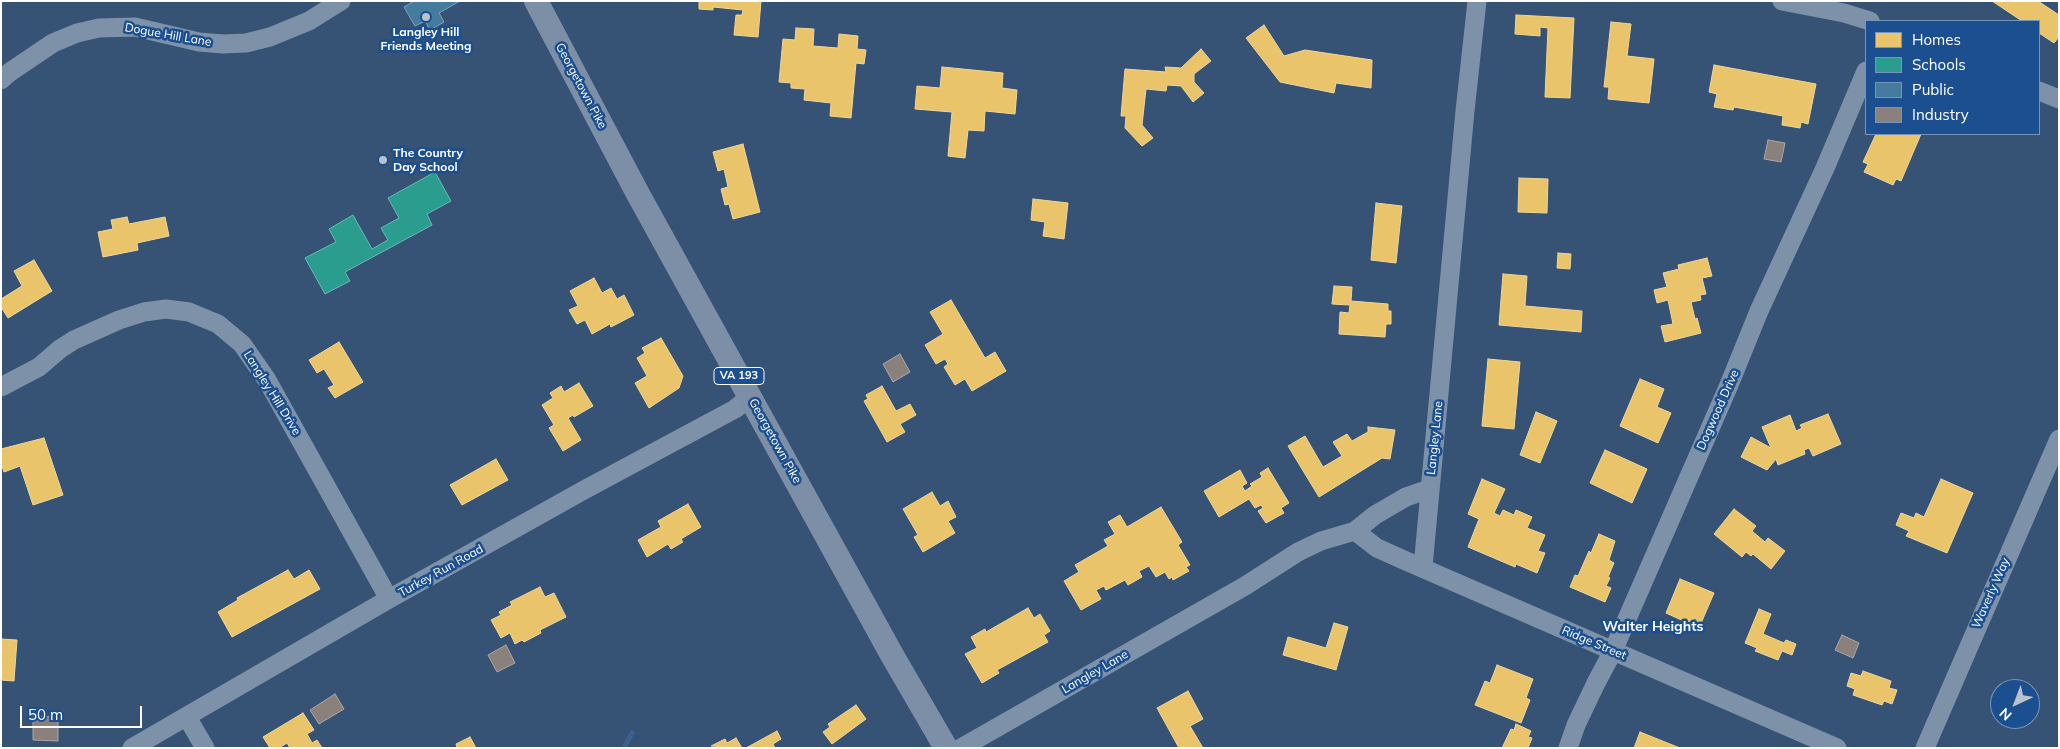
<!DOCTYPE html>
<html>
<head>
<meta charset="utf-8">
<style>
	body { margin:0 }
	#map { position:relative; width:2060px; height:749px; overflow:hidden; background:#365274; font-family:Mulish,sans-serif }
	canvas { display:block }
	.frame { position:absolute; inset:0; border:2px solid #fff; pointer-events:none }
	.legend { position:absolute; left:1865px; top:20px; width:175px; height:115px; box-sizing:border-box; background:#1b4f8f; border:1px solid #7695bc; margin:0; padding:6px 9px; list-style:none; font-size:15px; color:#fff }
	.legend li { display:flex; align-items:center; gap:10px; height:25px }
	.legend b { width:25px; border:1px solid #7695bc }
	.north { position:absolute; left:1990px; top:679px; width:50px; height:50px; box-sizing:border-box; background:#1b4f8f; border:1px solid #7695bc; border-radius:50%; rotate:223deg; font-size:14px; font-weight:700; line-height:20px; text-align:center; color:#fff }
	.north::after { content:''; display:block; margin:auto; width:18px; height:22px; background:#b9c2ce; clip-path:polygon(50% 0,100% 100%,50% 72%,0 100%) }
	.scale { position:absolute; left:20px; top:706px; width:122px; height:22px; box-sizing:border-box; border:2px solid #fff; border-top:0; padding-left:6px; font-size:15px; line-height:18px; white-space:nowrap; color:#fff; -webkit-text-stroke:4px #1b4f8f; paint-order:stroke }
</style>
</head>
<body>
<div id="map">
<canvas width="2060" height="749"></canvas>
<div class="frame"></div>
<ul class="legend">
<li><b style="height:14px;background:#e9c46a"></b>Homes</li>
<li><b style="height:14px;background:#2a9d8f"></b>Schools</li>
<li><b style="height:14px;background:#457b9d"></b>Public</li>
<li><b style="height:14px;background:#8a817c"></b>Industry</li>
</ul>
<div class="north">N</div>
<div class="scale">50 m</div>
</div>
<script>
const ctx = document.querySelector('canvas').getContext('2d');
ctx.lineJoin = 'round';
function fill(path, color) { ctx.fillStyle = color; ctx.fill(path, 'evenodd'); }
const poly = rows => new Path2D(rows.map(r => 'M' + r).join(''));
function strokePath(path, color, width, dash) { ctx.strokeStyle = color; ctx.lineWidth = width; ctx.lineCap = dash ? 'butt' : 'round'; ctx.setLineDash(dash || []); ctx.stroke(path); }
function write(font, color, halo, rows, align = 'center') {
  ctx.font = font + ' Mulish,sans-serif'; ctx.lineWidth = 5; ctx.setLineDash([]); ctx.textBaseline = 'middle'; ctx.strokeStyle = halo; ctx.fillStyle = color; for (const [text, x, y, turn = 0] of rows) {
    ctx.save(); ctx.translate(x, y); ctx.rotate((+turn || 0) * Math.PI / 180); ctx.textAlign = isNaN(turn) ? turn : align; if (halo) ctx.strokeText(text, 0, 0); ctx.fillText(text, 0, 0); ctx.restore();
  }
}
const homes = poly([
	[699,1,761,1,758,37,734,35,736,15,742,15,743,10,713,7,713,10,699,9,699,1],
	[1992,1,2038,1,2059,15,2059,37,2054,43,2039,33,2039,21,2022,21,1992,1],
	[1516,15,1574,18,1570,98,1545,97,1548,28,1540,27,1540,36,1515,34,1516,15],
	[1611,22,1631,24,1627,56,1654,59,1649,103,1608,99,1609,87,1604,87,1611,22],
	[1264,25,1284,56,1305,50,1372,60,1371,88,1336,83,1334,93,1280,82,1246,38,1264,25],
	[796,28,814,29,813,46,838,48,839,34,858,36,857,49,866,50,864,64,856,63,851,118,830,116,831,103,804,100,805,89,791,88,791,83,779,82,783,39,795,40,796,28],
	[1201,49,1211,61,1194,74,1194,82,1204,93,1193,102,1181,86,1167,85,1166,91,1146,89,1142,125,1153,138,1142,146,1125,128,1126,116,1121,116,1125,69,1166,72,1165,67,1181,68,1201,49],
	[1714,65,1816,84,1808,124,1801,122,1800,128,1782,125,1783,116,1734,107,1733,110,1714,107,1717,94,1709,92,1714,65],
	[942,67,1003,73,1002,88,1017,90,1015,114,985,111,984,131,968,130,965,158,948,156,952,112,915,109,917,86,940,88,942,67],
	[1876,134,1921,134,1901,181,1896,179,1893,185,1864,172,1868,164,1863,162,1876,134],
	[743,144,760,212,733,219,729,204,725,205,721,189,728,187,724,169,718,171,713,152,743,144],
	[1519,178,1548,179,1547,213,1518,212,1519,178],
	[1033,199,1068,203,1064,239,1043,236,1045,222,1031,220,1033,199],
	[1376,203,1402,206,1396,263,1371,260,1376,203],
	[127,217,129,224,165,217,169,236,137,243,138,250,103,257,98,232,113,229,111,220,127,217],
	[1558,253,1571,254,1570,269,1557,268,1558,253],
	[1707,258,1712,276,1702,278,1706,294,1700,295,1701,300,1691,302,1695,319,1697,318,1701,333,1665,342,1661,326,1673,324,1668,300,1657,303,1654,290,1667,287,1663,273,1679,269,1678,265,1707,258],
	[34,260,52,291,8,318,1,307,1,299,22,286,14,271,34,260],
	[1503,274,1527,276,1525,306,1582,311,1581,332,1499,325,1503,274],
	[594,278,602,293,611,288,617,299,624,295,634,315,611,327,610,324,592,334,585,320,577,324,569,310,578,306,570,291,594,278],
	[1334,286,1352,287,1351,301,1388,304,1388,311,1391,311,1391,324,1386,324,1385,337,1339,334,1340,312,1349,313,1350,305,1332,304,1334,286],
	[951,300,985,358,995,352,1006,371,972,391,965,379,955,385,944,367,948,364,945,359,936,364,925,345,943,334,930,312,951,300],
	[661,338,683,376,679,388,649,408,635,383,647,376,637,358,645,353,642,348,661,338],
	[339,342,363,382,335,398,328,388,334,385,324,369,317,373,309,360,339,342],
	[1488,359,1520,362,1514,429,1482,426,1488,359],
	[1640,379,1664,389,1657,407,1671,413,1658,443,1620,426,1640,379],
	[579,383,593,406,574,417,573,415,568,418,581,440,563,451,549,428,554,425,542,405,553,398,550,393,561,386,564,392,579,383],
	[882,386,896,411,910,404,916,415,900,424,905,432,887,442,864,401,868,399,866,395,882,386],
	[1536,412,1557,421,1540,463,1520,455,1536,412],
	[1828,414,1841,444,1813,456,1809,448,1804,450,1805,454,1778,465,1776,459,1767,470,1741,457,1751,437,1771,448,1762,427,1790,415,1796,431,1802,428,1800,425,1828,414],
	[1368,427,1395,430,1390,459,1382,458,1319,497,1288,446,1305,436,1323,467,1342,456,1333,442,1347,434,1352,441,1368,432,1368,427],
	[44,438,63,495,33,505,20,466,4,472,1,463,1,449,44,438],
	[1605,450,1647,469,1632,503,1590,483,1605,450],
	[496,459,508,480,462,505,450,485,496,459],
	[1268,468,1289,503,1281,508,1284,513,1266,523,1258,511,1263,508,1261,505,1255,508,1249,499,1219,517,1204,491,1240,470,1247,483,1242,486,1245,491,1252,486,1250,484,1262,477,1260,473,1268,468],
	[1482,479,1505,489,1494,513,1500,516,1503,510,1514,515,1516,510,1532,517,1527,528,1545,535,1538,551,1545,553,1537,573,1516,564,1515,567,1468,547,1479,519,1468,514,1482,479],
	[1941,479,1973,493,1947,553,1906,536,1909,531,1896,525,1901,513,1914,518,1916,513,1924,517,1941,479],
	[932,492,940,506,948,501,956,517,948,521,955,533,923,552,914,537,918,535,903,509,932,492],
	[688,504,701,527,681,539,683,542,671,549,668,544,647,557,638,540,661,527,658,521,688,504],
	[1161,507,1182,542,1178,545,1190,565,1186,567,1189,571,1173,580,1172,577,1169,579,1165,572,1156,577,1149,566,1139,571,1142,577,1128,585,1125,580,1106,590,1104,586,1096,590,1101,599,1081,610,1064,581,1079,572,1075,565,1108,546,1104,540,1115,534,1108,522,1120,515,1127,527,1161,507],
	[1734,509,1756,526,1752,531,1765,542,1768,538,1785,551,1771,569,1753,554,1751,556,1746,552,1742,557,1714,534,1734,509],
	[1599,534,1615,541,1609,560,1614,563,1608,577,1610,578,1606,586,1611,588,1605,602,1570,587,1575,575,1578,576,1589,551,1591,553,1599,534],
	[288,570,294,579,309,570,320,589,232,637,218,612,238,600,237,598,288,570],
	[1680,579,1714,593,1699,628,1666,613,1680,579],
	[540,587,545,597,554,593,566,617,540,630,541,633,524,642,522,640,515,644,510,633,501,638,491,620,501,615,499,612,512,605,510,602,540,587],
	[1028,608,1034,618,1040,614,1050,631,1044,635,1048,642,997,670,999,673,982,683,965,654,977,648,971,637,985,629,986,632,1028,608],
	[1759,609,1771,614,1763,634,1784,643,1786,640,1796,644,1792,655,1782,651,1778,660,1755,651,1757,648,1745,643,1759,609],
	[1334,623,1348,627,1336,670,1283,655,1288,637,1326,648,1334,623],
	[1,639,17,640,14,681,1,680,1,639],
	[1497,665,1533,679,1526,698,1530,700,1521,723,1475,705,1485,681,1490,683,1497,665],
	[1863,671,1891,681,1889,688,1897,690,1892,704,1884,701,1882,705,1853,695,1855,689,1847,686,1851,673,1861,676,1863,671],
	[1188,691,1203,719,1190,726,1203,748,1179,748,1157,708,1188,691],
	[856,705,866,719,832,744,823,732,830,727,828,724,856,705],
	[303,713,314,730,307,734,312,743,317,740,322,748,290,748,287,743,279,748,270,748,263,737,303,713],
	[1516,724,1531,731,1528,737,1532,738,1528,748,1502,748,1511,729,1514,730,1516,724],
	[777,731,781,739,773,744,775,748,746,748,777,731],
	[1640,732,1680,748,1634,748,1640,732],
	[470,737,476,748,457,748,456,744,470,737],
	[736,738,742,748,711,746,725,739,727,743,736,738]
]);
fill(homes, '#e9c46a');
strokePath(homes, '#f0d697', 1);
const schools = poly([
	[435,172,451,201,427,214,432,225,345,272,350,281,325,294,305,258,336,242,329,229,353,215,372,249,388,240,381,228,399,218,388,198,435,172]
]);
fill(schools, '#2a9d8f');
strokePath(schools, '#6abab1', 1);
const public = poly([
	[414,1,460,1,439,13,444,22,430,30,425,21,415,26,404,7,414,1]
]);
fill(public, '#457b9d');
strokePath(public, '#7da3ba', 1);
const industry = poly([
	[1768,140,1785,143,1781,162,1764,159,1768,140],
	[900,354,910,372,893,382,883,364,900,354],
	[1842,635,1859,643,1853,658,1835,650,1842,635],
	[506,645,515,663,497,672,488,655,506,645],
	[335,694,344,709,319,724,310,710,335,694],
	[33,716,58,717,58,741,33,740,33,716]
]);
fill(industry, '#8a817c');
strokePath(industry, '#ada7a3', 1);
strokePath(poly([
	[624,748,632,733]
]), '#3b618d', 5);
strokePath(poly([
	[1782,1,1844,13,1870,21],
	[1,80,10,72,53,43,77,33,99,28,135,27,199,42,223,44,246,43,270,37,309,21,341,1],
	[2039,91,2059,99],
	[1,387,39,367,60,349,74,340,119,320,144,312,166,309,189,312,218,324,242,344,267,380,389,599],
	[1355,531,1377,548,1406,561,1837,748],
	[1423,567,1465,111,1477,1],
	[187,717,205,748],
	[132,748,389,599,584,490,735,409,750,397],
	[961,748,1245,586,1298,552,1321,541,1355,531,1375,515,1406,497,1429,489],
	[1568,748,1576,725,1596,683,1613,651,1729,385,1759,311,1825,168,1866,71],
	[1925,748,2059,439]
]), '#7d92a8', 19);
strokePath(poly([
	[536,1,638,194,892,655,946,748]
]), '#7d8ea7', 24);
for (const [x, y, r, color] of [
	[426,17,5,"#b9c2ce"],
	[383,160,5,"#b9c2ce"]
]) { const dot = new Path2D(); dot.arc(x, y, r, 0, 2 * Math.PI); ctx.fillStyle = color; ctx.fill(dot); strokePath(dot, '#1b4f8f', 2); }
for (const [x, y, w] of [
	[739,376,50]
]) { const box = new Path2D(); box.roundRect(x - w / 2, y - 8.5, w, 17, 4); ctx.fillStyle = '#1b4f8f'; ctx.fill(box); strokePath(box, '#fff', 1); }
write('bold 11px', '#fff', null, [
	["VA 193",739,376]
]);
write('bold 12px', '#fff', '#1b4f8f', [
	["Langley Hill",426,32],
	["Friends Meeting",426,46],
	["The Country",393,153,"left"],
	["Day School",393,167,"left"]
]);
write('12px', '#fff', '#1b4f8f', [
	["Dogue Hill Lane",168,35,10],
	["Georgetown Pike",581,86,62],
	["Langley Hill Drive",272,393,58],
	["Dogwood Drive",1718,410,-66],
	["Langley Lane",1435,438,-84],
	["Georgetown Pike",775,441,61],
	["Turkey Run Road",441,571,-29],
	["Waverly Way",1991,593,-66],
	["Ridge Street",1594,643,23],
	["Langley Lane",1095,672,-30]
]);
write('bold 14px', '#fff', '#1b4f8f', [
	["Walter Heights",1653,627]
]);
</script>
</body>
</html>
